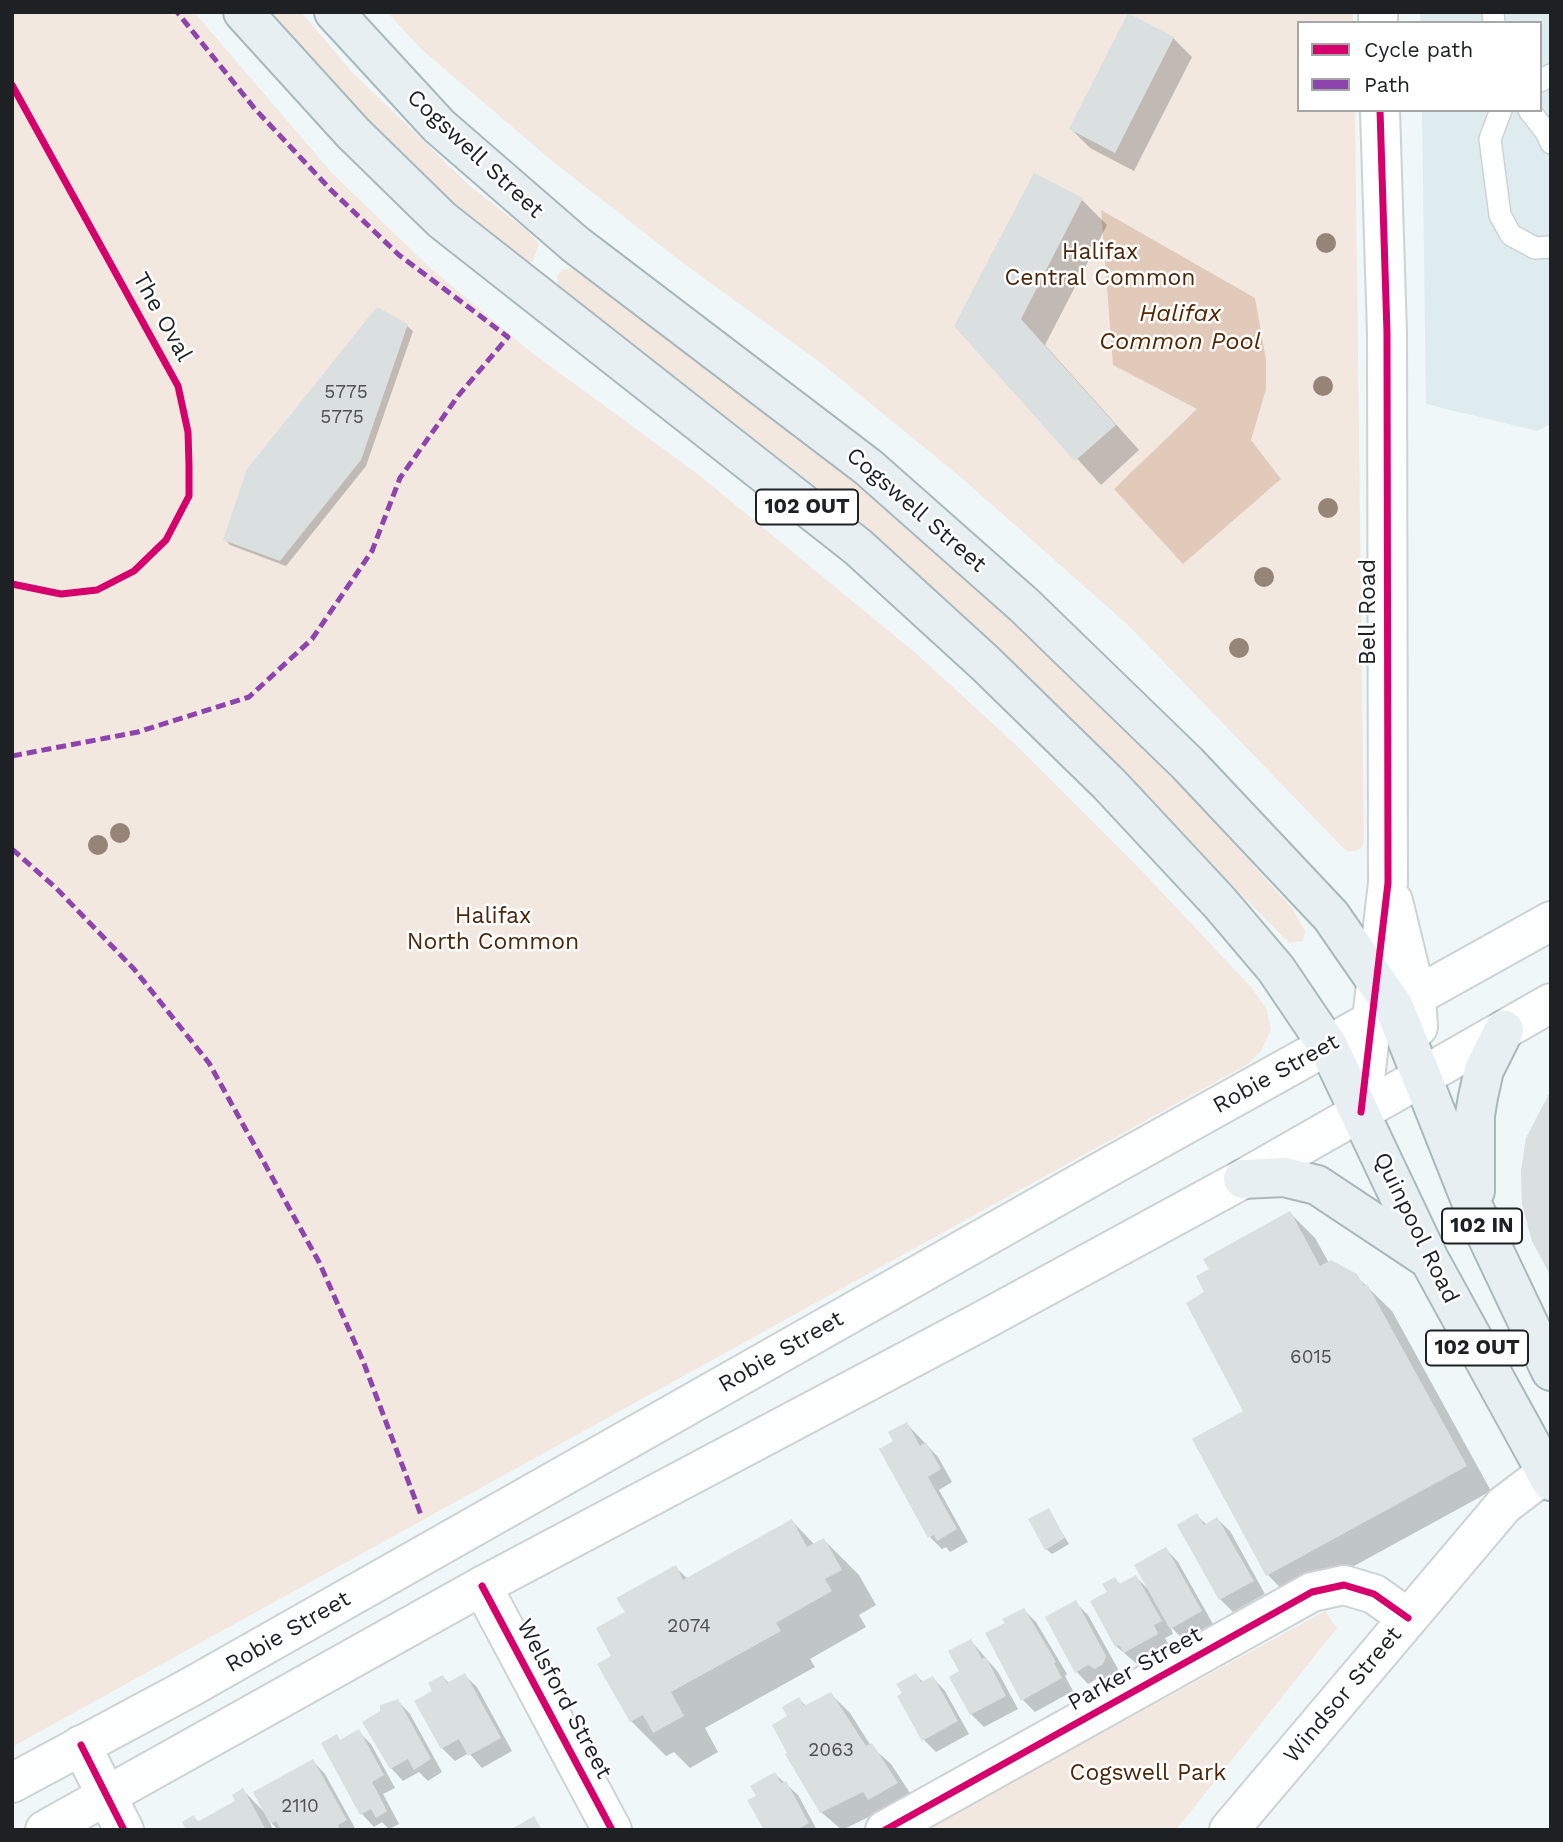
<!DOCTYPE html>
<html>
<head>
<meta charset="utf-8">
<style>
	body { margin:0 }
	#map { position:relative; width:1563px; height:1842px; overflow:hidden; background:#f0f7f8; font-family:"Work Sans",sans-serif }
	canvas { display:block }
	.frame { position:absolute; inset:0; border:14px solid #1d2123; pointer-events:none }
	.legend { position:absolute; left:1297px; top:21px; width:245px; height:91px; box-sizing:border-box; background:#fff; border:2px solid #a5a6a7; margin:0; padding:9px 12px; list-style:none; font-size:21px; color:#1d2123 }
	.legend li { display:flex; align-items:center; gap:14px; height:35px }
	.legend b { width:35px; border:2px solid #a5a6a7 }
</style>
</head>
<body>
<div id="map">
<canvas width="1563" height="1842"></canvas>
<div class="frame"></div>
<ul class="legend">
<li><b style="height:9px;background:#d6006c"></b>Cycle path</li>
<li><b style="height:9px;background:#8e44ad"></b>Path</li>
</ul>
</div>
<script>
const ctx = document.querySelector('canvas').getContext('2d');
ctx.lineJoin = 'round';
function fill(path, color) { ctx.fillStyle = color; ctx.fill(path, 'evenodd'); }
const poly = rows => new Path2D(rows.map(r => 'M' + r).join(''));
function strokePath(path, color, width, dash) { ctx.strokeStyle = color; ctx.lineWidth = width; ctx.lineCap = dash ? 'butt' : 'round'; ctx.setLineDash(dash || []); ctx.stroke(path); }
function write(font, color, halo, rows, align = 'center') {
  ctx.font = font + ' "Work Sans",sans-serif'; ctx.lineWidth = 5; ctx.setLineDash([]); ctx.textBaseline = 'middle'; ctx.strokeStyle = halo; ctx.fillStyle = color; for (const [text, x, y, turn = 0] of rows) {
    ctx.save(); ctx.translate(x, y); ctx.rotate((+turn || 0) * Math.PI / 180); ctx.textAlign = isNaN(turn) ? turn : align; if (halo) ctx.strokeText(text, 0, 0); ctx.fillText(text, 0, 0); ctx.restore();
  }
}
fill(poly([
	[1420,12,1551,12,1551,424,1537,431,1426,404,1422,110,1540,110,1540,23,1421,23]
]), '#deecf0');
fill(poly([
	[12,12,194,12,332,173,428,266,531,352,699,475,918,655,1016,745,1139,868,1252,988,1267,1010,1271,1030,1261,1051,1248,1064,12,1747],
	[262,12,301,12,353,73,470,186,528,231,539,244,533,261,521,265,446,206],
	[387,12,1353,12,1353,23,1299,23,1299,110,1355,110,1364,842,1361,848,1356,851,1346,851,1129,626,964,480,821,363,683,263,551,160,421,49],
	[574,268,823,454,988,596,1170,774,1293,909,1305,931,1303,941,1289,943,1011,660,852,514,558,289,557,276,563,269],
	[1325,1611,1337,1628,1176,1830,924,1830]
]), '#f2e8e0');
fill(poly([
	[1101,210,1255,298,1266,360,1266,389,1251,440,1281,479,1183,564,1114,489,1197,409,1113,365]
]), '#e2caba');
fill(poly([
	[1129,15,1173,38,1192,57,1134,171,1090,148,1071,129],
	[1082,200,1107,225,1045,345,1139,450,1101,485,956,325],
	[407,326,413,331,366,466,286,566,230,545,225,539],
	[1290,1213,1315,1238,1329,1263,1356,1276,1392,1311,1491,1491,1292,1600,1268,1575,1194,1440,1245,1412,1207,1292,1212,1269],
	[907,1424,938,1457,952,1482,939,1490,968,1542,950,1552,946,1547,942,1549,930,1537,896,1442],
	[1048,1510,1069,1544,1052,1554,1046,1549],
	[1197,1516,1207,1525,1217,1519,1230,1531,1265,1594,1233,1612,1220,1599,1179,1526],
	[792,1521,815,1545,824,1540,859,1575,876,1605,859,1615,866,1627,810,1659,815,1667,705,1728,718,1752,690,1768,674,1752,666,1756,631,1721,613,1656,627,1613,675,1567,688,1579],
	[1166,1549,1178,1562,1213,1624,1184,1640,1170,1626,1173,1634,1165,1638,1170,1647,1138,1665,1116,1646,1109,1593,1115,1579,1121,1585,1136,1577,1148,1589],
	[1076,1603,1088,1615,1118,1669,1115,1677,1108,1681,1102,1676,1088,1684,1076,1671],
	[1024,1610,1036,1622,1067,1674,1065,1676,1073,1691,1035,1712,1023,1700,1007,1623],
	[971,1641,998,1672,1018,1709,984,1727,971,1714,961,1672],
	[464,1675,477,1687,512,1751,482,1768,469,1753,455,1761,442,1748,434,1692,443,1677,449,1683],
	[916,1675,924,1683,933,1678,945,1691,969,1734,936,1752,924,1740,904,1694],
	[831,1694,850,1713,871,1746,891,1764,916,1802,881,1811,842,1830,821,1812,790,1717,799,1699,807,1707],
	[398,1701,410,1714,442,1772,428,1781,419,1772,403,1781,391,1768,382,1712],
	[359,1732,371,1744,395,1788,383,1794,399,1824,389,1829,382,1822,374,1827,362,1814,323,1743,336,1736,341,1741],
	[313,1761,325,1774,356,1830,278,1830,269,1820,273,1830,188,1830,194,1817,199,1823,237,1802,243,1790,265,1813],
	[775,1774,798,1795,817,1830,766,1830,758,1797]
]), '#0003');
fill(poly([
	[1128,13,1174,37,1115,153,1069,129],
	[1034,173,1083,198,1021,319,1116,425,1075,461,954,326],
	[377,307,408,324,361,460,280,561,223,540,247,469],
	[1551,1090,1551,1277,1532,1241,1522,1204,1521,1170,1526,1138],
	[1290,1211,1320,1266,1331,1260,1357,1274,1364,1286,1367,1284,1467,1466,1266,1576,1192,1439,1243,1411,1186,1303,1204,1292,1196,1276,1209,1269,1203,1259],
	[907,1422,920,1446,926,1442,941,1469,928,1477,957,1529,937,1541,934,1535,928,1538,879,1449,893,1441,888,1432],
	[1049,1508,1065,1538,1045,1550,1028,1519],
	[1197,1513,1204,1525,1217,1517,1254,1581,1219,1600,1177,1525],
	[792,1519,807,1547,824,1538,842,1570,825,1579,832,1591,776,1623,781,1631,671,1692,684,1716,653,1733,643,1715,630,1722,597,1664,611,1656,596,1628,625,1612,616,1598,676,1565,683,1580],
	[1166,1547,1202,1611,1170,1629,1134,1565],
	[1136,1575,1162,1621,1154,1625,1158,1634,1124,1653,1119,1645,1115,1647,1090,1601,1107,1592,1102,1584,1115,1577,1119,1584],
	[1076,1600,1106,1656,1103,1664,1095,1669,1088,1665,1075,1673,1045,1617],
	[1024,1608,1056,1662,1054,1663,1062,1678,1021,1701,985,1633,1005,1623,1002,1619],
	[971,1639,982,1659,986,1657,1006,1696,970,1715,949,1677,959,1671,948,1651],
	[465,1673,501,1738,468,1756,459,1739,441,1749,414,1701,432,1691,428,1683,443,1675,447,1683],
	[916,1673,921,1682,933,1676,958,1721,922,1741,897,1696,902,1693,896,1684],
	[831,1692,866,1746,872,1743,898,1783,868,1800,863,1792,820,1813,785,1754,787,1753,772,1725,787,1716,782,1707,799,1697,804,1706],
	[398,1699,431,1759,414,1770,408,1759,390,1769,362,1722,380,1711,380,1705],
	[359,1729,384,1775,372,1782,387,1811,376,1818,371,1809,360,1815,321,1743,337,1734,340,1740],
	[313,1759,347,1820,338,1825,340,1830,281,1830,276,1821,270,1824,253,1792],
	[775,1772,781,1783,786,1781,809,1823,796,1830,764,1830,747,1800,756,1796,750,1786],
	[243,1788,266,1830,186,1830,182,1822,194,1815,197,1822,235,1801,232,1795],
	[534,1816,542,1830,510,1830]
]), '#dadfe0');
const service = poly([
	[1493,12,1494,23],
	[1540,81,1551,75],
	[1501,110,1490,139,1500,215,1511,235,1535,248,1551,247],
	[1529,110,1546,132,1551,143]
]);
const minor = poly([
	[482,1586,612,1830],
	[81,1745,124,1830],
	[885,1830,1312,1592,1344,1585,1374,1594,1408,1618]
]);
const tertiary = poly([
	[1378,12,1378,23],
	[1393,901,1416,995,1418,1027],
	[1361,1112,1388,883,1387,333,1380,110],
	[1229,1830,1504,1505,1546,1473]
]);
const secondary = poly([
	[12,1783,189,1688,1100,1172,1551,921],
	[45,1830,482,1586,982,1321,1243,1179,1551,1003]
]);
const primary = poly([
	[243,12,353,133,442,220,858,547,985,663,1109,784,1220,903,1276,969,1328,1046,1429,1259,1551,1481],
	[334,12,439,126,575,244,868,467,1024,605,1187,763,1331,916,1394,1007,1475,1211,1551,1371],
	[1243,1179,1284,1177,1317,1185,1427,1258],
	[1475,1191,1475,1115,1478,1097,1484,1070,1504,1030]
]);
strokePath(service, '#cdd2d3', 24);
strokePath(minor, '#cdd2d3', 42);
strokePath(tertiary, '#cdd2d3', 42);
strokePath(secondary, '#cdd2d3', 42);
strokePath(primary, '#a9b8bd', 42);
strokePath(service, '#fdfefe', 21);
strokePath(minor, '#fdfefe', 38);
strokePath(tertiary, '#fdfefe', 38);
strokePath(secondary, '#fdfefe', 38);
strokePath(primary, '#e8eff2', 38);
strokePath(poly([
	[12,756,138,732,249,697,312,639,372,551,400,478,458,396,508,337,399,255,331,190,255,109,177,12],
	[12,849,56,888,134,969,209,1063,319,1262,363,1361,421,1515]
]), '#8e44ad', 5, [10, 5]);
strokePath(poly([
	[12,85,178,386,188,432,189,466,189,496,166,540,134,571,97,590,61,594,12,584],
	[1361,1112,1388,883,1387,333,1380,110],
	[482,1586,612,1830],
	[81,1745,124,1830],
	[885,1830,1312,1592,1344,1585,1374,1594,1408,1618]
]), '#d6006c', 7);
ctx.fillStyle = '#968576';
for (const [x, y] of [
	[1326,243],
	[1323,386],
	[1328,508],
	[1264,577],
	[1239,648],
	[120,833],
	[98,845]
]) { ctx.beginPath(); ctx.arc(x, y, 10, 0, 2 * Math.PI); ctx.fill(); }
write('19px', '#4e5254', null, [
	["5775",346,392],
	["5775",342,417],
	["6015",1311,1357],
	["2074",689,1626],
	["2063",831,1750],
	["2110",300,1806]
]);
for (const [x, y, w] of [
	[807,507,102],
	[1482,1226,80],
	[1477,1348,102]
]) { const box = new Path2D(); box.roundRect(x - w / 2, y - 17.5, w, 35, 5); ctx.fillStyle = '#fff'; ctx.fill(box); strokePath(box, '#1d2123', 2); }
write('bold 21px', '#1d2123', null, [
	["102 OUT",807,507],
	["102 IN",1482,1226],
	["102 OUT",1477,1348]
]);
write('23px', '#1d2123', '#fff', [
	["Cogswell Street",475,154,43],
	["The Oval",162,317,61],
	["Cogswell Street",916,510,41],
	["Bell Road",1368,612,-90],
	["Robie Street",1276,1074,-29],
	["Quinpool Road",1416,1228,64],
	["Robie Street",781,1352,-30],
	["Robie Street",288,1632,-30],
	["Parker Street",1135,1669,-29],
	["Windsor Street",1343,1695,-50],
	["Welsford Street",564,1699,62]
]);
write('23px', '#4c270c', '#fff', [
	["Halifax",1100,252],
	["Central Common",1100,278],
	["Halifax",493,916],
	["North Common",493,942],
	["Cogswell Park",1148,1773]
]);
write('italic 24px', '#552600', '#fff', [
	["Halifax",1180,314],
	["Common Pool",1180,342]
]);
</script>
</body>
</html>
